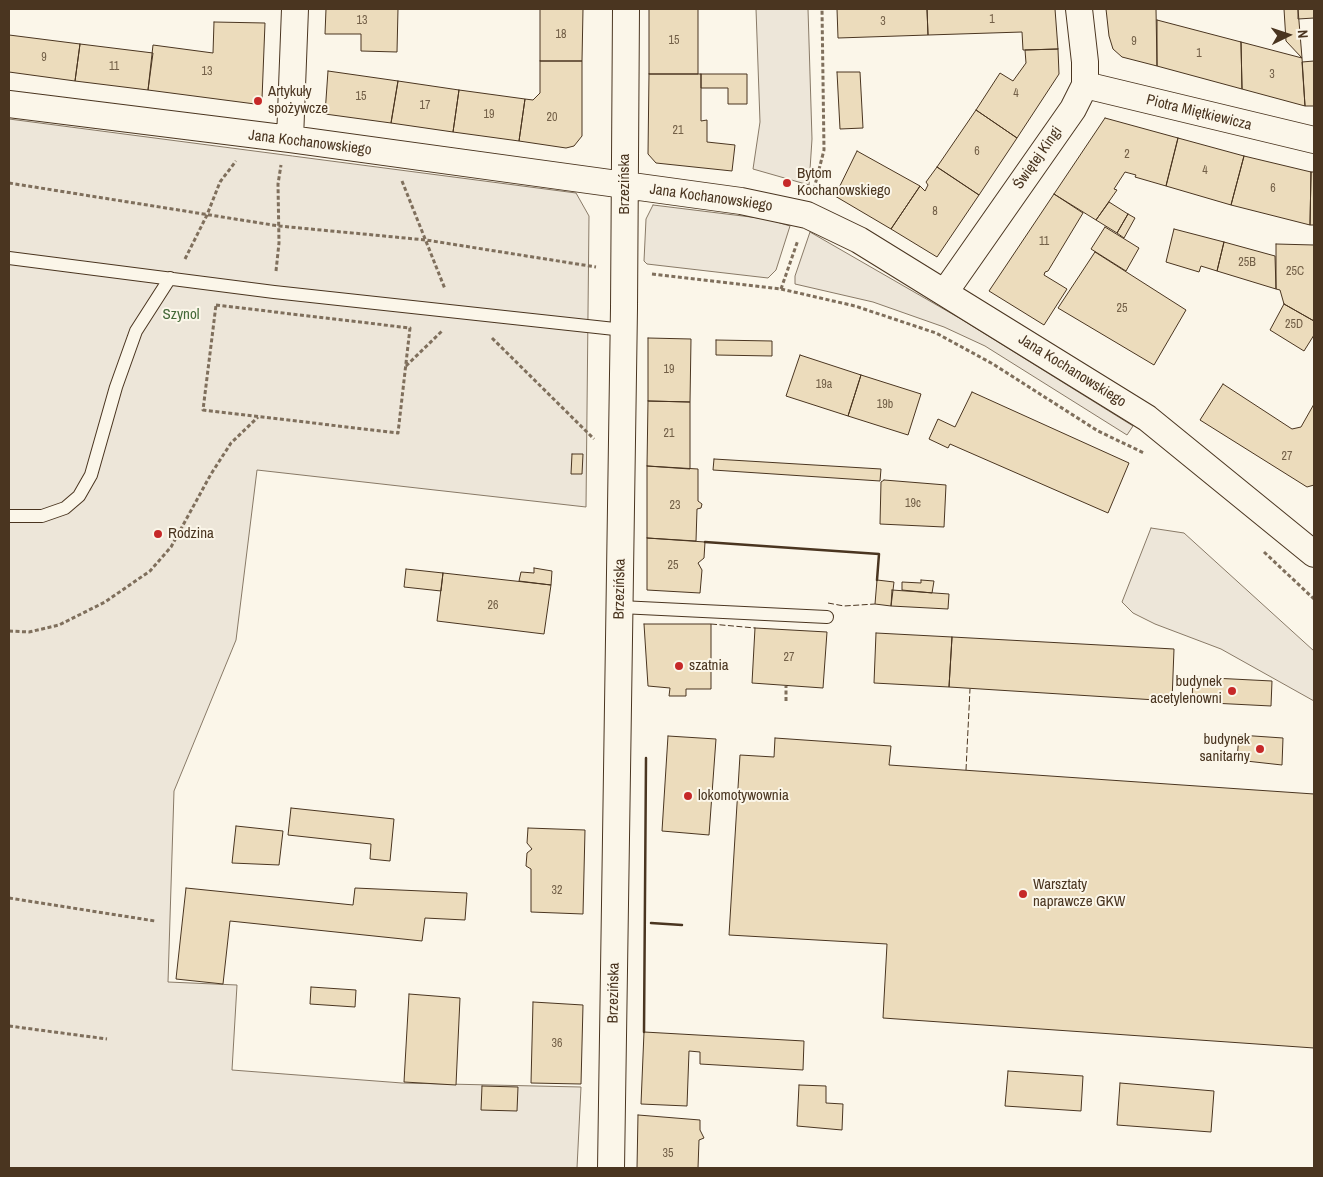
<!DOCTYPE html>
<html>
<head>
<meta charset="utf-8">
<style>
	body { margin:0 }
	#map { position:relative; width:1323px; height:1177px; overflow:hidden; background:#fbf6e9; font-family:"Archivo Narrow",sans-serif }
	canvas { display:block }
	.frame { position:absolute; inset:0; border:10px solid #4a3520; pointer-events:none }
	.north { position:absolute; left:1263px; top:10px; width:50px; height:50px; -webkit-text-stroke:4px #fbf6e9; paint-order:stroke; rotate:86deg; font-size:14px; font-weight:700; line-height:20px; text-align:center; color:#4a3520 }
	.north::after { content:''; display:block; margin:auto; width:18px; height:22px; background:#4a3520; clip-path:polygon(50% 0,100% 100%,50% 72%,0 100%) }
</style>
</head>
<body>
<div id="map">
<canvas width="1323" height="1177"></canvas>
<div class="frame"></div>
<div class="north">N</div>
</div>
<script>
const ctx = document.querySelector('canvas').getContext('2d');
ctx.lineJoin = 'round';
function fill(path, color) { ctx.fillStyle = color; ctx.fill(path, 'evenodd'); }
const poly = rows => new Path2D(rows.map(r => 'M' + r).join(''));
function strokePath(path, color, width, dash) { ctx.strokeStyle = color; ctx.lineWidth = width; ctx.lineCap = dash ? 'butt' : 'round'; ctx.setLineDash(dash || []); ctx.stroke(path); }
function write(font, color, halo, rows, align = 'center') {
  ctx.font = font + ' "Archivo Narrow",sans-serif'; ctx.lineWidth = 4; ctx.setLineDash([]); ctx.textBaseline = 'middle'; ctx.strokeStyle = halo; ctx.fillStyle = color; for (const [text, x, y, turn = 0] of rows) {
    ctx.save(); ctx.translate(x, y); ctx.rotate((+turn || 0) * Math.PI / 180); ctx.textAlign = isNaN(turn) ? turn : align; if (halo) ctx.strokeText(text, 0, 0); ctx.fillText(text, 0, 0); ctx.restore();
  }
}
const green = poly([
	[756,9,808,9,812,139,809,185,753,169,760,122,756,9],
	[9,119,576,193,589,216,586,507,257,470,236,640,174,791,168,982,237,985,232,1070,402,1083,581,1087,577,1168,9,1168,9,119],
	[653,205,767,219,790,226,776,270,768,278,647,264,644,261,646,219,653,205],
	[810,232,961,319,1133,426,1127,435,985,346,944,327,873,302,795,284,795,276,810,232],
	[1151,528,1184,533,1314,651,1314,701,1221,649,1155,624,1133,613,1122,602,1151,528]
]);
fill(green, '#ede6d9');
strokePath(green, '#887966', 1);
const building = poly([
	[326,9,398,9,397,52,361,51,361,34,325,34,326,9],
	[540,9,583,9,582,61,540,61,540,9],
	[649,9,698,9,698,74,649,74,649,9],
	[837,9,927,9,928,35,838,38,837,9],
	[927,9,1055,9,1058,49,1023,50,1022,32,928,35,927,9],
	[1106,9,1156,9,1157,66,1122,57,1113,49,1109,36,1106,9],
	[1284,9,1298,9,1302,58,1286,41,1284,9],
	[1298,9,1314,9,1314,18,1298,19,1298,9],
	[1157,20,1241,42,1242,89,1157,66,1157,20],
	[214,22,265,23,262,99,255,104,148,90,153,45,213,53,214,22],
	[9,35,80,44,75,81,9,72,9,35],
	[1241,42,1302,58,1305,106,1242,89,1241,42],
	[80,44,153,53,148,90,75,81,80,44],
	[1058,49,1059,74,1017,138,976,110,1000,73,1013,81,1026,63,1025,50,1058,49],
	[540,61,582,61,582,136,574,146,566,148,519,141,525,99,533,100,540,93,540,61],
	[1314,61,1314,106,1305,106,1302,62,1314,61],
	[328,71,398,81,391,123,325,114,328,71],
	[837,72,860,72,863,128,840,129,837,72],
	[649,74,701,74,701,121,707,120,707,142,735,145,732,171,656,163,648,154,649,74],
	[701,74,747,74,747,104,728,104,728,88,701,88,701,74],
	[398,81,459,90,453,132,391,123,398,81],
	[459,90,525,99,519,141,453,132,459,90],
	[976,110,1017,138,979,195,937,167,976,110],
	[1105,118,1178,138,1166,186,1135,177,1136,175,1125,172,1114,189,1117,190,1096,220,1054,194,1105,118],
	[1178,138,1244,156,1231,205,1166,186,1178,138],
	[857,151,920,186,891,229,835,196,857,151],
	[1244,156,1311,172,1310,225,1231,205,1244,156],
	[937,167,979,195,937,257,891,229,920,186,925,191,928,185,926,182,937,167],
	[1311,172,1314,172,1314,225,1310,225,1311,172],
	[1054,194,1083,213,1048,271,1045,272,1044,275,1067,289,1044,325,989,291,1054,194],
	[1109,202,1128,214,1117,233,1096,220,1109,202],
	[1128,214,1135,218,1124,238,1117,233,1128,214],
	[1105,227,1139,248,1126,271,1091,249,1105,227],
	[1174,229,1224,242,1217,271,1201,266,1199,272,1166,262,1174,229],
	[1224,242,1275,256,1276,289,1217,271,1224,242],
	[1276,244,1314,245,1314,321,1284,304,1280,290,1276,289,1276,244],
	[1095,252,1186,310,1154,365,1058,308,1095,252],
	[1284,304,1314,321,1314,335,1304,351,1270,330,1284,304],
	[648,338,691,339,690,402,648,401,648,338],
	[716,340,772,341,772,356,716,355,716,340],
	[800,355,861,375,848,416,786,396,800,355],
	[861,375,921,394,908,435,848,416,861,375],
	[1223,384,1292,429,1301,427,1314,404,1314,485,1307,487,1200,420,1223,384],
	[972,392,1129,463,1108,513,950,444,948,448,929,439,938,419,955,427,972,392],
	[648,401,690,402,690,469,647,466,648,401],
	[572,454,583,454,582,474,571,474,572,454],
	[714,459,881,469,880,481,713,470,714,459],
	[647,466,698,469,698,501,702,504,701,508,697,509,696,541,647,538,647,466],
	[884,480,946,485,944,527,880,524,881,482,884,480],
	[647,538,705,542,704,558,698,563,702,570,700,593,647,590,647,538],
	[534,568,552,571,551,585,519,581,521,572,534,573,534,568],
	[406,569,443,573,441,591,404,587,406,569],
	[443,573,551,585,544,634,437,621,443,573],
	[877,580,894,582,891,606,875,604,877,580],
	[921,580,934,581,932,593,902,590,902,582,921,583,921,580],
	[892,590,949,594,948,609,891,606,892,590],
	[644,624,711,624,711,689,686,689,686,696,669,696,670,688,648,686,644,624],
	[755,628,827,632,823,688,752,683,755,628],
	[876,633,952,637,949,687,874,683,876,633],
	[952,637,1174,649,1172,701,949,687,952,637],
	[1193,677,1272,681,1271,706,1192,702,1193,677],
	[1239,735,1283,738,1282,765,1237,760,1239,735],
	[668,736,716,739,709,835,662,831,668,736],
	[775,738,891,746,889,765,1314,794,1314,1048,883,1018,887,944,729,935,740,755,774,757,775,738],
	[291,808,394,819,390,861,370,859,371,844,288,835,291,808],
	[236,826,283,831,279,865,232,863,236,826],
	[528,828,585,830,583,914,531,912,531,869,526,866,527,853,532,849,527,843,528,828],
	[186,888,353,905,355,888,467,893,465,920,425,918,422,941,230,921,223,984,176,979,186,888],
	[311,987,356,990,355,1007,310,1004,311,987],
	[409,994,460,998,456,1085,404,1082,409,994],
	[533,1002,583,1005,581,1084,531,1083,533,1002],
	[644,1032,804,1041,803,1070,700,1064,700,1052,689,1051,687,1106,641,1104,644,1032],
	[1008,1071,1083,1076,1081,1111,1005,1106,1008,1071],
	[1120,1083,1214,1091,1211,1132,1117,1125,1120,1083],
	[799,1085,826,1086,826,1103,843,1104,842,1130,797,1126,799,1085],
	[482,1086,518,1087,517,1111,481,1110,482,1086],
	[638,1115,700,1120,700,1130,704,1138,699,1140,698,1168,637,1168,638,1115]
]);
fill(building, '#ecdcbc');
strokePath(building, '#4a3520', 1);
const service = poly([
	[9,258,274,292,624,330],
	[9,516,42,516,65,508,79,496,91,475,116,387,136,331,170,278],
	[620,607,827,617]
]);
const minor = poly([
	[1085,85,1314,140],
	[9,104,290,139,741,201,807,215,859,240,1147,418,1314,554],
	[290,139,295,9],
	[945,292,1073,109,1085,85,1085,62,1079,9],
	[611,1168,624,308,626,9]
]);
strokePath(service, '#4a3520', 14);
strokePath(minor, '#4a3520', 28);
strokePath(poly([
	[402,181,445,289],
	[9,183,279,226,426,240,596,267],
	[814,189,824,150,822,9],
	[185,259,207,215,220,182,236,161],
	[276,271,279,243,278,184,281,165],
	[652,274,781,289,855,306,936,333,993,364,1098,431,1144,453],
	[781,289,798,240],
	[216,305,410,328,398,433,203,410,216,305],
	[492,338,594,439],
	[406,366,442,331],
	[1264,552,1314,599],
	[9,631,29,632,59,625,105,602,150,571,171,547,211,474,231,443,258,417],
	[786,701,786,686],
	[9,898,155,921],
	[9,1026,107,1039]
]), '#7f6f5c', 3, [4, 2.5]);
strokePath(service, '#fbf6e9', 12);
strokePath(minor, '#fbf6e9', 26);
strokePath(poly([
	[828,603,844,606,875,604],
	[711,624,755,628],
	[966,770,970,689]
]), '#4a3520', 1, [6, 2.5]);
strokePath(poly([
	[705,542,879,554,877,580],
	[651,923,682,925],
	[644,1032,646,758]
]), '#4a3520', 2.5);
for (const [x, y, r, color] of [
	[258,101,5,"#c62828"],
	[787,183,5,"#c62828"],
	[158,534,5,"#c62828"],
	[679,666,5,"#c62828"],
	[1232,691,5,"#c62828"],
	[1260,749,5,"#c62828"],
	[688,796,5,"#c62828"],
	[1023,894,5,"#c62828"]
]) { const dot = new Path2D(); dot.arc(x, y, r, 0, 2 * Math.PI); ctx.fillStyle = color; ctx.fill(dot); strokePath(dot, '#fbf6e9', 2); }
write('12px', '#725f47', null, [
	["1",992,20],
	["13",362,21],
	["3",883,22],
	["18",561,35],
	["15",674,41],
	["9",1134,42],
	["1",1199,54],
	["9",44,58],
	["11",114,67],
	["13",207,72],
	["3",1272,75],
	["4",1016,94],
	["15",361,97],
	["17",425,106],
	["19",489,115],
	["20",552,118],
	["21",678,131],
	["6",977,152],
	["2",1127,155],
	["4",1205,171],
	["6",1273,189],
	["8",935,212],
	["11",1044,242],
	["25B",1247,263],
	["25C",1295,272],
	["25",1122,309],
	["25D",1294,325],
	["19",669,370],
	["19a",824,385],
	["19b",885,405],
	["21",669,434],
	["27",1287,457],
	["19c",913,504],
	["23",675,506],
	["25",673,566],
	["26",493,606],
	["27",789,658],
	["32",557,891],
	["36",557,1044],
	["35",668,1154]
]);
write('15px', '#4a3520', '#fbf6e9', [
	["Artykuły",268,92],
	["spożywcze",268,109],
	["Bytom",797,174],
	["Kochanowskiego",797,191],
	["Rodzina",168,534],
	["szatnia",689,666],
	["budynek",1222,682,"right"],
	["acetylenowni",1222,699,"right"],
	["budynek",1250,740,"right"],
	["sanitarny",1250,757,"right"],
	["lokomotywownia",698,796],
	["Warsztaty",1033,885],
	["naprawcze GKW",1033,902]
], 'left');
write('15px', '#4a3520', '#fbf6e9', [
	["Piotra Miętkiewicza",1199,113,14],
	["Jana Kochanowskiego",310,143,7],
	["Świętej Kingi",1038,158,-55],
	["Brzezińska",625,184,-90],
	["Jana Kochanowskiego",711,198,8],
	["Jana Kochanowskiego",1072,371,32],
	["Brzezińska",620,589,-89],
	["Brzezińska",614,993,-89]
]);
write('15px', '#436837', '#fbf6e9', [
	["Szynol",181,315]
]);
</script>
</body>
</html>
